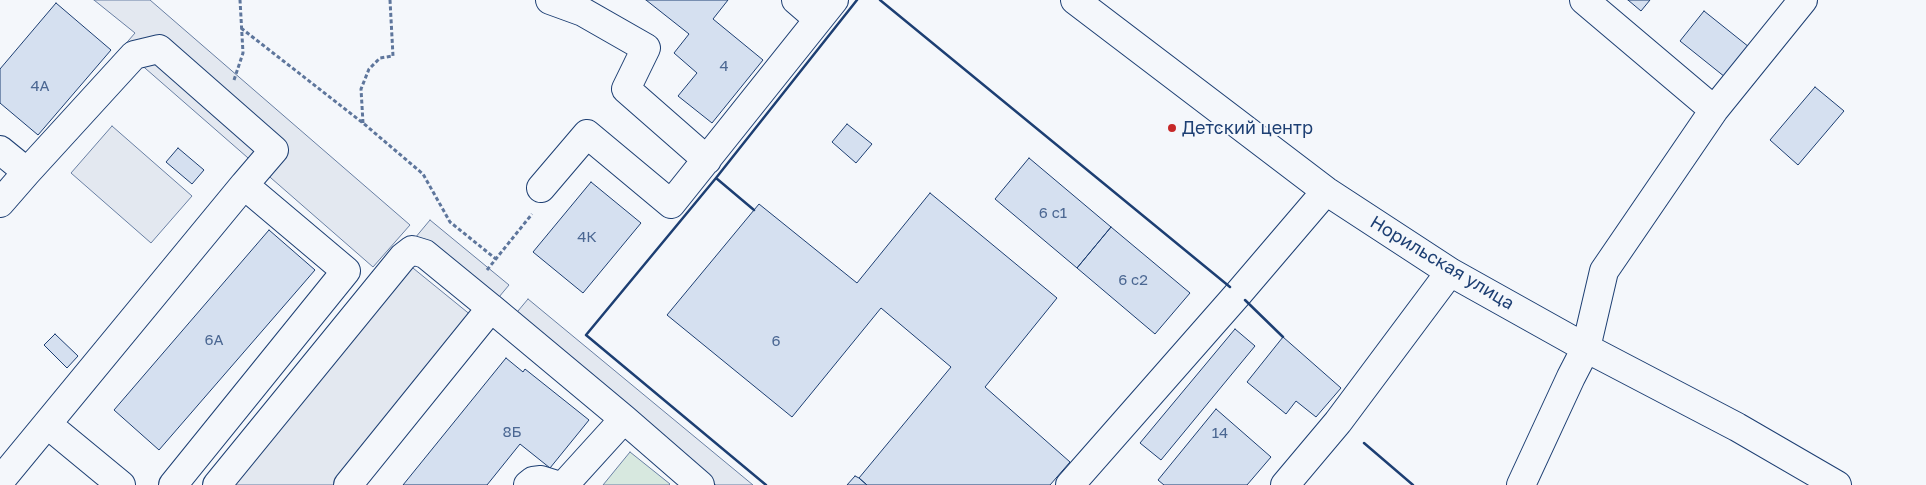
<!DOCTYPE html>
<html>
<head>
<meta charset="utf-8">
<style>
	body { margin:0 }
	canvas { display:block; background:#f4f7fb }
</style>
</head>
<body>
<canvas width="1926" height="485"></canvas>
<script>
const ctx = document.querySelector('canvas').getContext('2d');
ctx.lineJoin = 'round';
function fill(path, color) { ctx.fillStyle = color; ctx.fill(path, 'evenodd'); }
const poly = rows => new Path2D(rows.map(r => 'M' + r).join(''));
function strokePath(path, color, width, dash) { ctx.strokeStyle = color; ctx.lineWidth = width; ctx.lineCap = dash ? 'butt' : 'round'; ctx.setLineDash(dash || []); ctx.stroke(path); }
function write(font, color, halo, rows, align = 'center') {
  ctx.font = font + ' "Golos Text",sans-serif'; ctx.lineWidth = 4; ctx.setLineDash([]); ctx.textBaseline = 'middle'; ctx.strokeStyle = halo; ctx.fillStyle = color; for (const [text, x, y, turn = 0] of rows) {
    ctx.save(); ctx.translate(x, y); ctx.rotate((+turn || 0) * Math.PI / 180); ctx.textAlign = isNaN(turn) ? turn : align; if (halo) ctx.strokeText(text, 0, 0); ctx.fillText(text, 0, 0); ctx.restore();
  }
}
const green = poly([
	[630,452,670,484,669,485,603,485,630,452]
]);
fill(green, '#d7e8df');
strokePath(green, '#687fa3', 1);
const parking = poly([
	[94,0,150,0,410,225,373,267,122,48,135,33,94,0],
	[112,126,192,196,151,243,71,173,112,126],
	[430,220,509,285,494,303,415,238,430,220],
	[408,264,472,316,334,485,227,485,408,264],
	[528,299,753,485,716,485,513,317,528,299]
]);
fill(parking, '#e3e8f0');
strokePath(parking, '#687fa3', 1);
const building = poly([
	[646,0,728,0,713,19,763,60,712,123,678,96,697,73,674,53,689,34,646,0],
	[1628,0,1650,0,1641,11,1628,0],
	[56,3,111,50,38,135,0,103,0,69,56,3],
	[1704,11,1749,47,1725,77,1680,41,1704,11],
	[1815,87,1844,111,1798,165,1770,140,1815,87],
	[847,124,872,144,856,163,832,142,847,124],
	[178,148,204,170,192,184,166,162,178,148],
	[1029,158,1111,227,1077,268,995,199,1029,158],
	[591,182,641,223,583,293,533,252,591,182],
	[930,193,1057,298,985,387,1070,462,1050,485,867,485,859,478,951,367,881,308,792,417,667,315,759,204,857,283,930,193],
	[1111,227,1190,293,1155,334,1077,268,1111,227],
	[269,230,315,270,159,450,114,410,269,230],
	[1235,329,1255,346,1161,460,1140,443,1235,329],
	[55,334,78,356,67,368,44,345,55,334],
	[1283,337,1341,388,1316,417,1296,401,1286,414,1247,382,1283,337],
	[506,358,523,372,525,369,589,420,550,468,520,444,487,485,403,485,506,358],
	[1216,409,1271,457,1247,485,1164,485,1158,480,1216,409],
	[855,476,859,478,867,485,847,485,855,476]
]);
fill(building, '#d5e0f0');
strokePath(building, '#1d3f73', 1);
const minor = poly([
	[550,0,583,12,646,48,626,89,707,160],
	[796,0,818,19],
	[1075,0,1326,191,1450,272,1586,348,1737,427,1837,485],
	[1584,0,1714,110],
	[0,150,27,172,134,55,159,49,274,150,244,185],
	[541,188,587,134,671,204,834,0],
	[0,203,27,172],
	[47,424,121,485],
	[0,481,244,185,346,271,173,485],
	[217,485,403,257,412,250,425,254,491,308],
	[348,485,491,308,624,419,700,485],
	[528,485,533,481,541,480,557,485,565,484,624,419],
	[1070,485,1238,294,1326,191],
	[1285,485,1338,422,1450,272],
	[1521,485,1571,377,1586,348,1604,271,1714,110,1803,0]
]);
strokePath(minor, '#1d3f73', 30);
strokePath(poly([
	[241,28,363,123,423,174,450,222,496,259],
	[234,80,243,53,240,0],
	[363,123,361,89,369,69,380,58,393,56,390,0],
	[487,270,532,214]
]), '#5e769c', 3, [4, 2.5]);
strokePath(minor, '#f4f7fb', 28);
strokePath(poly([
	[880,0,1230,287],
	[716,178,754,210],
	[1245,300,1283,337],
	[1364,443,1413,485],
	[766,485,586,335,716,178,857,0]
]), '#1d3f73', 2.5);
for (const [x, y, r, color] of [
	[1172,128,5,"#c62828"]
]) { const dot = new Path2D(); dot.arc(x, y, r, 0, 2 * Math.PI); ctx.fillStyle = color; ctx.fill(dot); strokePath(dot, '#f4f7fb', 2); }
write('15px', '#4b6792', null, [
	["4",724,66],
	["4А",40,86],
	["6 с1",1053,213],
	["4К",587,237],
	["6 с2",1133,280],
	["6А",214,340],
	["6",776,341],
	["8Б",512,432],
	["14",1220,433]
]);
write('18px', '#1d3f73', '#f4f7fb', [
	["Детский центр",1182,128]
], 'left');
write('18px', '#1d3f73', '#f4f7fb', [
	["Норильская улица",1442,263,31]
]);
</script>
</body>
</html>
